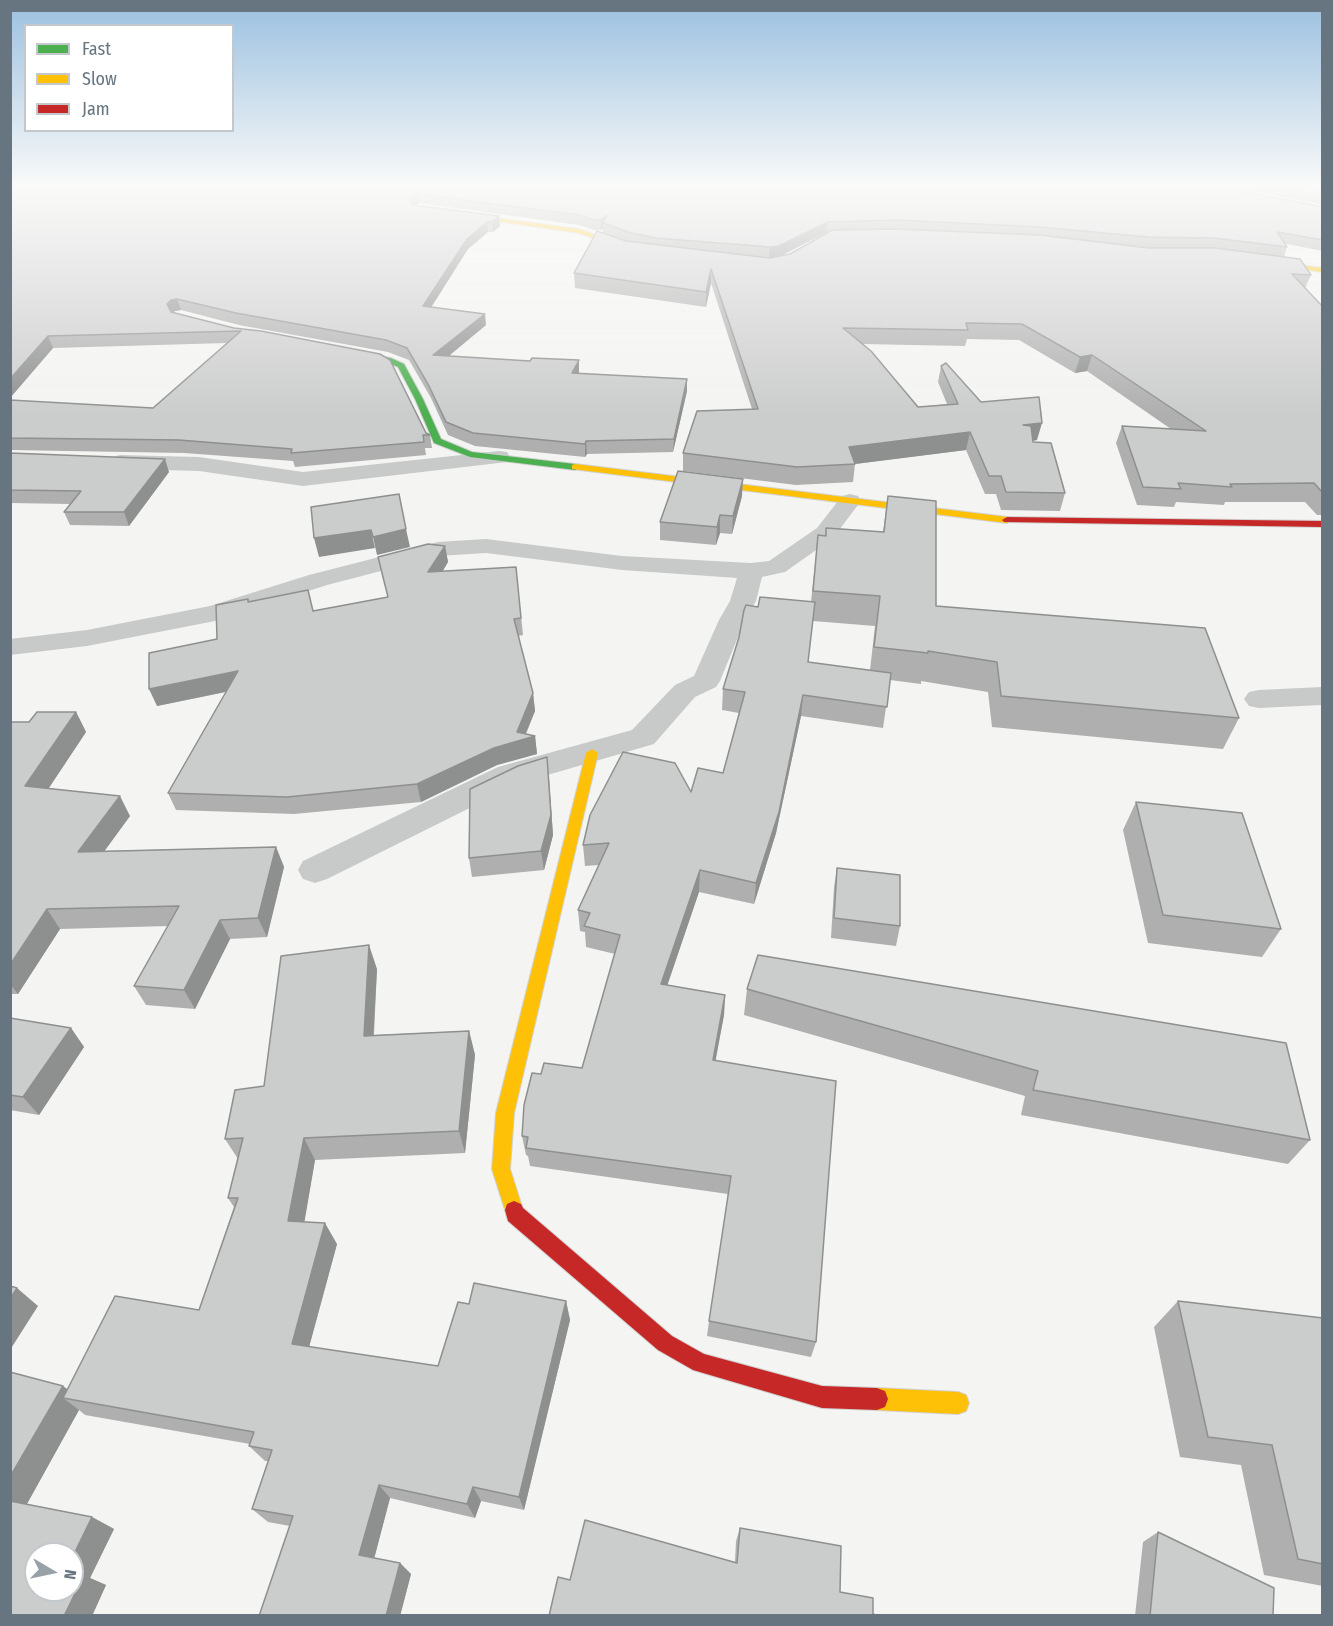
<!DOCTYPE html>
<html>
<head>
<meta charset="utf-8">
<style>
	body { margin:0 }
	#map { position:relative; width:1333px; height:1626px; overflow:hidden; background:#f4f4f2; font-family:"Fira Sans Condensed",sans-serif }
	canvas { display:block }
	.frame { position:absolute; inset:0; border:12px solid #667580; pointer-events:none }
	.legend { position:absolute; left:24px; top:24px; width:210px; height:108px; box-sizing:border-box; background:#fff; border:2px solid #c2c8cc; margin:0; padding:8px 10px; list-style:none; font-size:18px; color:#667580 }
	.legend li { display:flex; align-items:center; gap:12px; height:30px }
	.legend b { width:30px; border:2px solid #c2c8cc }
	.north { position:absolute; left:24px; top:1542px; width:60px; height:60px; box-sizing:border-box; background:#fff; border:2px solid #c2c8cc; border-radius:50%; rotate:99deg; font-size:16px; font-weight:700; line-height:24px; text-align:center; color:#667580 }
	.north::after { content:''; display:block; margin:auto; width:21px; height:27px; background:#98a1a8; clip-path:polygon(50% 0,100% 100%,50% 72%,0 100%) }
</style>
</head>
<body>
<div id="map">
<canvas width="1333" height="1626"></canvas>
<div class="frame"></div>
<ul class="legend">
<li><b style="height:8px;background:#4caf50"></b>Fast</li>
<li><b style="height:8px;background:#ffc107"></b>Slow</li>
<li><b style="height:8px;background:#c62828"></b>Jam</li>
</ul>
<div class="north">N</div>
</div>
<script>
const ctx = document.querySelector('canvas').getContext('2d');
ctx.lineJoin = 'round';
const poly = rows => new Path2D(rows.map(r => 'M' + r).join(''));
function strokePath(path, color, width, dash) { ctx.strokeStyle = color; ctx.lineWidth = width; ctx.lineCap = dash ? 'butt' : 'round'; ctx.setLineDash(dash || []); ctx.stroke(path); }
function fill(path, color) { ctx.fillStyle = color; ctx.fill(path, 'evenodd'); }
const fast = poly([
	[347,350,391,358,404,364,423,399,441,439,472,452,575,464,579,467,575,470,470,457,434,443,415,399,398,367,386,362,344,354,343,352,347,350]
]);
const slow = poly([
	[452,212,579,229,640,251,635,252,578,233,454,215,452,212],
	[1262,260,1322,268,1322,272,1260,263,1262,260],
	[575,464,1007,517,1012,520,1007,523,572,469,572,465,575,464],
	[592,749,598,753,514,1113,510,1169,523,1210,521,1216,514,1219,507,1216,492,1169,496,1113,586,753,592,749],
	[877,1388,958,1392,966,1395,969,1403,966,1411,958,1414,877,1410,869,1407,866,1399,869,1391,877,1388]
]);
const jam = poly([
	[1007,517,1322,521,1322,527,1004,522,1002,520,1007,517],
	[514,1201,521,1204,523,1208,672,1336,704,1354,822,1386,877,1388,885,1391,888,1399,885,1407,877,1410,822,1408,693,1370,658,1350,508,1221,505,1210,507,1204,514,1201]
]);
strokePath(fast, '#d1d1d1', 2);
strokePath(slow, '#d1d1d1', 2);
strokePath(jam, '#d1d1d1', 2);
fill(poly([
	[499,451,507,452,510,457,507,462,303,486,199,471,120,469,112,467,109,462,112,457,120,455,199,457,303,472,499,451],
	[850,494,858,496,861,501,833,538,785,572,762,577,756,601,745,620,720,681,716,687,695,697,654,744,520,783,327,879,315,883,303,879,298,870,303,861,498,767,632,730,675,685,694,676,719,620,730,601,737,578,622,570,486,553,439,556,327,585,215,621,87,646,10,655,10,639,87,630,210,606,309,575,438,542,486,539,622,556,751,563,769,561,817,528,842,496,850,494],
	[1322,687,1322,705,1259,708,1249,706,1244,699,1249,692,1259,690,1322,687]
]), '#c8caca');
fill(fast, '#4caf50');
fill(slow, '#ffc107');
fill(jam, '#c62828');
fill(poly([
	[10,187,1323,207,1323,251,1286,244,1287,247,1284,257,1311,275,1305,288,1323,307,1323,515,1317,515,1305,502,1225,502,1224,505,1176,502,1174,507,1137,505,1116,443,1122,426,1171,429,1087,371,1075,373,1019,340,967,339,965,346,862,344,918,407,947,404,938,382,941,366,981,402,1037,440,1033,441,1033,442,1065,493,1060,511,1001,510,996,494,985,494,966,450,855,464,853,482,796,485,683,471,683,453,752,409,711,283,706,307,575,288,574,273,603,233,603,229,601,230,594,230,579,225,419,203,416,205,499,216,500,226,493,232,488,232,468,249,431,307,486,325,449,356,530,361,579,360,579,374,687,379,687,391,673,452,587,454,585,457,475,446,448,435,431,398,409,360,388,352,239,325,181,310,175,311,173,312,234,328,430,435,432,448,425,448,426,455,295,467,293,461,184,453,10,450,10,400,153,408,227,343,53,348,10,398],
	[827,232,830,232,790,254,781,256],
	[1232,187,1323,187,1323,205],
	[10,453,169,472,129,526,70,525,64,512,70,504,10,503],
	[742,496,732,534,720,533,716,545,660,540,660,522],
	[888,496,936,606,1239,718,1223,749,992,727,988,692,921,681,921,684,890,680,883,728,801,716,776,833,754,904,699,892,667,985,725,995,724,1015,715,1060,816,1342,811,1357,707,1336,709,1321,728,1194,530,1166,528,1156,526,1155,522,1136,541,1074,582,1068,615,954,586,947,585,932,580,931,578,910,599,865,585,866,583,845,691,792,723,773,739,713,722,710,723,689,758,607,811,602,818,535,825,536,826,528,883,532],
	[813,621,875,626,870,670,808,662],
	[445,546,448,562,442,572,516,567,523,635,518,636,533,693,535,711,526,734,535,736,537,754,497,765,421,802,294,814,176,810,168,793,226,692,157,706,217,639,248,599,249,602,314,611,388,597,378,557],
	[76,712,86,732,48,789,130,816,104,851,276,847,284,867,267,937,230,939,195,1009,146,1005,134,986,168,926,60,929,18,994,10,994,10,722,29,722],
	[549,777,553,835,544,870,472,877,469,858],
	[1136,802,1281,929,1262,957,1148,943,1123,830],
	[837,868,900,926,896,946,831,938,834,887],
	[377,969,374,1035,469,1031,475,1055,465,1153,315,1160,304,1222,337,1244,309,1347,438,1366,469,1304,566,1301,570,1320,524,1510,481,1501,475,1518,390,1498,374,1558,400,1563,411,1574,400,1616,259,1616,290,1526,268,1522,252,1509,268,1461,265,1461,249,1446,250,1444,85,1415,79,1410,27,1504,92,1517,114,1529,90,1578,106,1585,92,1616,10,1616,10,1372,63,1386,67,1389,199,1310,234,1207,228,1198,238,1159,225,1139,264,1086],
	[747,989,1310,1140,1288,1164,1021,1115,1025,1096,744,1015],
	[10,1018,71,1028,84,1047,39,1115,10,1110],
	[1178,1301,1323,1318,1323,1586,1264,1575,1241,1465,1180,1457,1154,1327],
	[740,1528,840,1592,873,1614,570,1580,735,1562,736,1541],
	[1158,1532,1273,1616,1135,1616,1143,1542]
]), '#afafaf');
fill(poly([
	[417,194,419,203,411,208,409,199],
	[607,215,603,223,603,229,601,230,601,220],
	[499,216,500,226,493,232,492,222],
	[487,222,488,232,468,249,425,317,423,306,467,239],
	[828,222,827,232,778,257,769,258,770,247],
	[711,269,711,283,706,307,706,292],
	[177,299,181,310,175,311,170,316,167,304,171,300],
	[485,314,486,325,435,367,433,355],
	[48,336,53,348,10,398,10,379],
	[1092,355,1087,371,1075,373,1080,357],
	[579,360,579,372,573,386,572,373],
	[687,379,687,391,673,452,674,439],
	[1042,423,1037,440,1019,443,1023,425],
	[970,432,966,450,847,465,849,447],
	[586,441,587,454,585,457,585,444],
	[165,459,169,472,129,526,124,512],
	[743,479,742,496,732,534,733,516],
	[720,515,720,533,716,545,717,527],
	[406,529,410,547,377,555,373,537],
	[371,530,375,548,319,557,314,538],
	[445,546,448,562,432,589,428,572],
	[238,671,244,688,157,706,149,689],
	[533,693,535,711,523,740,535,736,537,754,497,765,421,802,417,784,517,732],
	[803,695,801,716,776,833,754,904,756,883],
	[76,712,86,732,37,806,25,786],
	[547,757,553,835,544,870,541,851],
	[120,796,130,816,90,871,78,852],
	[276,847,284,867,267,937,258,918],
	[700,870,699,892,661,1004,661,984],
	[47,909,60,929,18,994,10,984,10,965],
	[220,920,230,939,195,1009,184,990],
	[369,945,377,969,372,1059,364,1036],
	[725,995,724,1015,712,1080,713,1060],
	[71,1028,84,1047,39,1115,23,1097],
	[469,1031,475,1055,465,1153,459,1131],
	[304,1138,315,1160,301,1242,288,1221],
	[325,1223,337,1244,305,1362,292,1344],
	[17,1288,38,1306,10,1350,10,1299],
	[566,1301,570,1320,524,1510,519,1497],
	[63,1386,84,1402,63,1398,79,1410,23,1511,10,1504,10,1477],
	[379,1485,390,1498,372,1567,359,1555],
	[473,1487,481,1501,475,1518,467,1504],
	[92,1517,114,1529,90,1578,106,1585,92,1616,64,1616,72,1572,72,1558],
	[400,1563,411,1574,400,1616,386,1616]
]), '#8e8f8f');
const building = poly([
	[10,187,1221,187,1323,207,1323,240,1277,232,1287,247,1214,238,1148,237,1040,227,896,220,828,222,779,246,770,247,656,238,631,233,603,223,607,215,601,220,594,220,579,215,417,194,409,199,413,205,499,216,492,222,487,222,467,239,423,306,485,314,433,355,530,361,532,358,579,360,572,373,687,379,674,439,586,441,585,444,473,433,446,422,429,386,407,348,386,340,236,313,177,299,171,300,167,304,171,312,234,328,261,331,380,354,390,360,426,433,430,435,423,435,424,442,291,453,292,449,179,440,10,438,10,400,153,408,241,331,48,336,10,379,10,187],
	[1282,187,1323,187,1323,195,1282,187],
	[896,229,1040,235,1149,248,1215,248,1300,259,1311,275,1292,274,1323,307,1323,493,1314,483,1230,484,1232,487,1178,483,1181,489,1143,487,1122,426,1206,431,1092,355,1080,357,1022,324,966,323,968,330,843,328,871,351,918,407,958,404,941,366,946,363,981,402,1039,397,1042,423,1023,425,1031,426,1033,442,1051,443,1065,493,1006,492,1001,476,989,476,970,432,849,447,855,464,797,467,683,453,697,411,758,409,711,269,706,292,574,273,597,231,626,241,770,258,790,254,832,230,896,229],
	[10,453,165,459,124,512,64,512,81,491,10,490,10,453],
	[678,471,743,479,733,516,720,515,717,527,660,522,678,471],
	[399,494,406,529,373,537,371,530,314,538,311,507,399,494],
	[888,496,936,501,936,606,1205,628,1239,718,1001,696,997,662,928,651,928,653,874,647,880,596,813,591,818,535,826,536,826,528,884,532,888,496],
	[428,544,445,546,428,572,516,567,521,618,514,619,533,693,517,732,535,736,494,748,417,784,287,797,168,793,238,671,149,689,149,653,217,639,216,605,248,599,248,602,308,590,313,611,388,597,378,557,428,544],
	[760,597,815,602,808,662,891,673,887,707,803,695,779,812,756,883,700,870,661,984,725,995,713,1060,836,1081,816,1342,709,1321,731,1176,526,1148,528,1137,522,1136,524,1105,532,1073,541,1074,544,1063,582,1068,620,935,584,926,590,913,578,910,609,843,583,845,590,815,623,752,675,763,691,792,698,768,723,773,745,692,723,689,739,637,744,610,746,605,758,607,760,597],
	[37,712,76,712,25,786,120,796,78,852,276,847,258,918,220,920,184,990,134,986,179,906,47,909,10,965,10,722,29,722,37,712],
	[547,757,551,815,541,851,469,858,470,789,518,766,547,757],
	[1136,802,1242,813,1281,929,1163,915,1136,802],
	[837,868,900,875,900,926,834,918,837,868],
	[369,945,364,1036,469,1031,459,1131,304,1138,288,1221,325,1223,292,1344,438,1366,458,1302,469,1304,474,1283,566,1301,519,1497,473,1487,467,1504,379,1485,359,1555,400,1563,386,1616,259,1616,293,1516,252,1509,272,1450,249,1446,254,1432,63,1398,115,1296,199,1310,238,1198,228,1198,243,1138,225,1139,235,1090,264,1086,281,956,369,945],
	[758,955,1286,1043,1310,1140,1033,1090,1038,1071,747,989,758,955],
	[10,1018,71,1028,23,1097,10,1095,10,1018],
	[10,1286,17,1288,10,1299,10,1286],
	[1178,1301,1323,1318,1323,1564,1298,1559,1272,1445,1208,1437,1178,1301],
	[10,1372,63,1386,10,1477,10,1372],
	[10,1501,92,1517,72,1558,72,1554,36,1554,36,1590,72,1590,72,1572,84,1575,64,1616,10,1616,10,1501],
	[585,1520,737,1563,740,1528,841,1546,840,1592,873,1598,873,1614,878,1616,549,1616,558,1577,570,1580,585,1520],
	[1158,1532,1274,1588,1273,1616,1150,1616,1158,1532]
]);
fill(building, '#cbcccc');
strokePath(building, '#8e8f8f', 1.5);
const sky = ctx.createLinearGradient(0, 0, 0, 415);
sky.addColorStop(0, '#9bc0e0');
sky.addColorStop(0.45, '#fafaf9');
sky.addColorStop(1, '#fafaf900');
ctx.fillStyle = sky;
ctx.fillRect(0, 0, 1333, 415);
</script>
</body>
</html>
